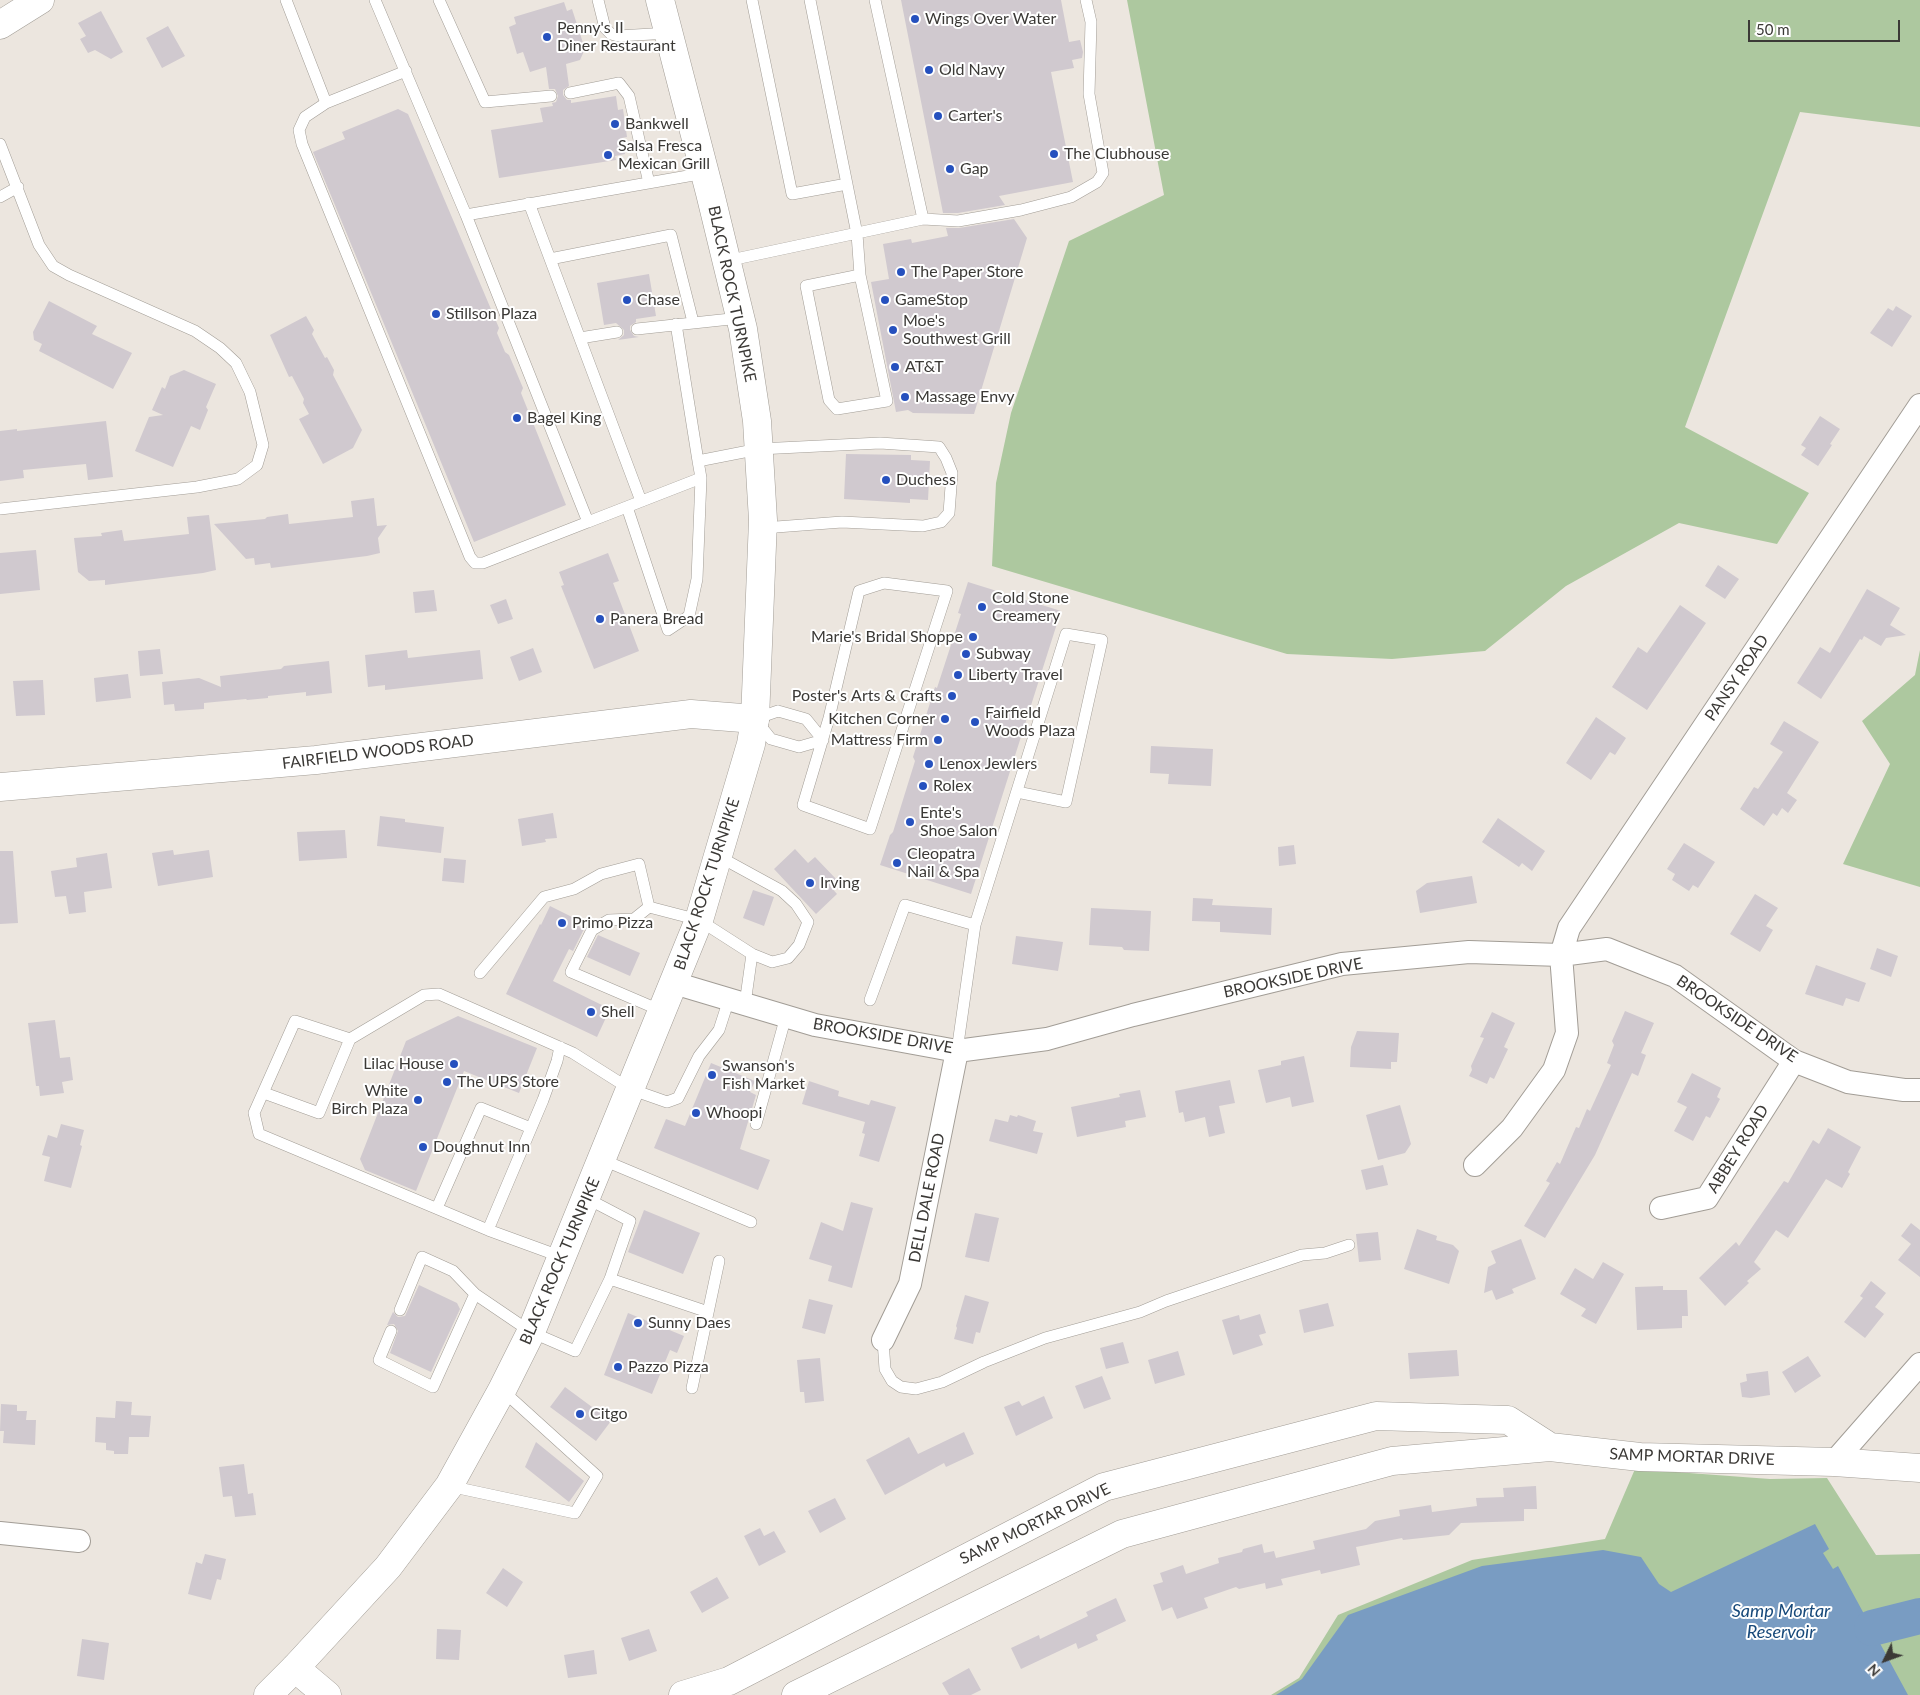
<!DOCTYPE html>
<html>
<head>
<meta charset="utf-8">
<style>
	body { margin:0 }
	#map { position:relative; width:1920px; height:1695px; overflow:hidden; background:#ece6df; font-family:Lato,sans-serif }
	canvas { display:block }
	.north { position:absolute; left:1860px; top:1635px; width:50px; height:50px; -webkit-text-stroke:4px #fff; paint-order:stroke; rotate:228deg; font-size:14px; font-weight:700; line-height:20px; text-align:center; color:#3b3936 }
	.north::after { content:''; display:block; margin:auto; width:18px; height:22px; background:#3b3936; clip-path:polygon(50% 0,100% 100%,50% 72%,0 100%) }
	.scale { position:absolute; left:1748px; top:20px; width:152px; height:22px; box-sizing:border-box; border:2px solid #3b3936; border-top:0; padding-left:6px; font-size:15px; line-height:18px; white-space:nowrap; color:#3b3936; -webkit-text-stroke:4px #fff; paint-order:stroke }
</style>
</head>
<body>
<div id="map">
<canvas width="1920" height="1695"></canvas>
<div class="north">N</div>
<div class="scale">50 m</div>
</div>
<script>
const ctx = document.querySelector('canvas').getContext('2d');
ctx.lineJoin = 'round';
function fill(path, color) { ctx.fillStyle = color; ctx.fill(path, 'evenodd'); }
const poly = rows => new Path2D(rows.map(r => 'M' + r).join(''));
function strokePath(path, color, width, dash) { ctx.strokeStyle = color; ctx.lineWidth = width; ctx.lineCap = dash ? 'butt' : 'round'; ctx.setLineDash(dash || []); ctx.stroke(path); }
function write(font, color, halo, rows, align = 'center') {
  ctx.font = font + ' Lato,sans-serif'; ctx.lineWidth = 4; ctx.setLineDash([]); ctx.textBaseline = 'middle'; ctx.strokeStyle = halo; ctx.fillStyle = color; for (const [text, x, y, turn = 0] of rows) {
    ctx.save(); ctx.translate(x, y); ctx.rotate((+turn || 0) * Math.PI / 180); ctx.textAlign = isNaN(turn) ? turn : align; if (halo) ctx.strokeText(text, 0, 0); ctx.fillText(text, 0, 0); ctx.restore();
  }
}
fill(poly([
	[1127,0,1920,0,1920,127,1800,112,1685,427,1809,493,1777,544,1679,523,1566,586,1485,651,1392,659,1287,654,992,566,996,483,1011,413,1069,241,1164,195],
	[1920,650,1920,887,1843,864,1890,764,1862,721,1915,675],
	[1635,1469,1770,1479,1827,1478,1876,1555,1920,1554,1920,1695,1271,1695,1299,1678,1338,1615,1472,1560,1605,1539]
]), '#adc89f');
fill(poly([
	[1815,1524,1829,1549,1823,1553,1833,1569,1838,1566,1908,1695,1276,1695,1302,1679,1348,1615,1482,1566,1603,1550,1641,1557,1659,1584,1671,1592]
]), '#799cc2');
strokePath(poly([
	[1872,1628,1920,1616]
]), '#799cc2', 36);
fill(poly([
	[901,0,1061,0,1069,42,1080,40,1083,52,1082,58,1072,60,1074,68,1051,72,1073,182,999,196,1005,205,958,213,943,213],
	[564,2,567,11,572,9,585,49,580,60,566,64,569,86,563,90,563,95,567,100,571,100,571,103,616,96,618,110,623,109,627,137,622,138,625,154,615,156,616,160,499,178,491,130,543,122,540,108,553,106,552,103,556,102,558,96,555,89,549,89,546,67,530,72,523,52,517,54,509,27,516,24,514,17],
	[101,11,123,52,111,59,95,50,88,53,80,39,86,36,78,23],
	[168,26,185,56,162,68,146,38],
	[398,109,408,114,499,328,497,333,505,352,509,355,523,388,521,393,566,505,474,542,313,152,345,139,342,132],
	[1014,219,1027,238,974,414,913,413,908,410,896,412,871,282,889,279,883,244,911,239,912,243,948,236,946,228,959,228],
	[649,274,656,316,636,319,636,322,630,326,630,330,634,336,639,337,618,340,624,335,624,330,616,323,604,325,597,283],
	[49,301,97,326,92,334,132,353,113,389,39,351,42,344,34,340,33,332],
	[1896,306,1912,316,1892,347,1870,333,1888,308,1893,311],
	[306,316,314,330,312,334,325,358,327,357,334,370,333,375,362,430,353,448,323,464,299,419,309,414,303,403,304,399,292,376,289,377,270,335],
	[184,370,216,384,206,407,208,410,200,430,191,426,173,467,135,451,149,417,163,415,152,410,162,387,165,389,170,376],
	[1820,416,1840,429,1830,444,1832,445,1818,466,1801,455,1806,448,1801,445],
	[106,421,113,477,88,480,86,464,23,470,24,478,0,481,0,431,17,429,17,431],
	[846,454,911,455,911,460,930,461,928,500,910,499,910,503,844,499],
	[374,498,377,526,387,525,378,538,380,553,367,556,271,568,270,563,255,565,254,558,246,559,214,524,265,519,267,517,288,514,289,524,353,517,351,501],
	[209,515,216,570,203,573,105,585,105,580,89,581,78,572,74,538,102,536,101,533,122,530,124,541,189,534,187,517],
	[36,550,40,590,0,594,0,553],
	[608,553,619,581,613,583,639,651,594,669,561,586,564,585,559,572],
	[1718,565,1739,579,1725,599,1705,586],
	[968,582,1061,611,971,894,880,865,890,835,893,832,915,761,913,757,935,687,937,688,961,614,958,613],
	[1867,589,1900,608,1890,625,1906,635,1886,638,1881,646,1864,636,1862,640,1860,639,1821,699,1797,683,1820,647,1830,653],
	[434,590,437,611,415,613,413,592],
	[506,599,513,619,498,624,490,605],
	[1680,605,1706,623,1647,710,1612,687,1638,647,1647,653],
	[533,648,542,672,519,681,510,657],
	[160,649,163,674,140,676,138,651],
	[407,650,408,658,480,650,483,679,385,690,385,685,368,687,365,655],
	[329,661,332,693,306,696,306,692,268,696,268,698,247,700,246,699,204,703,204,709,175,711,174,704,164,705,162,682,199,678,221,687,220,676,281,669,284,666],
	[128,674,131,698,96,702,94,678],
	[43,680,45,715,16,716,13,681],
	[1596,717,1626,738,1615,755,1610,752,1591,780,1566,763],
	[1784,721,1819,742,1787,793,1797,800,1788,813,1782,808,1777,816,1773,813,1764,826,1740,809,1754,787,1758,789,1783,752,1770,744],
	[1151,746,1213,749,1211,786,1168,784,1169,774,1150,773],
	[553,813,557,838,545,839,546,842,522,846,518,819],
	[380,816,405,819,405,822,444,827,441,853,377,846],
	[1498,818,1545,851,1532,871,1522,863,1519,867,1482,842],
	[345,830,347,858,299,861,297,832],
	[1684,843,1715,862,1698,888,1693,885,1689,891,1672,880,1675,874,1667,869],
	[1294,845,1296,864,1279,866,1278,847],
	[795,849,808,863,815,857,837,880,830,886,837,894,816,914,774,869],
	[173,850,174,855,209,850,213,877,158,886,152,853],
	[0,851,13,851,18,923,0,924],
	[107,853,112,888,84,892,86,912,69,914,66,896,55,897,51,871,77,867,76,858],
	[444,858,466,860,464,883,442,881],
	[1472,876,1477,903,1420,913,1416,891,1427,883],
	[753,890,774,897,764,926,743,918],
	[1755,894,1778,908,1766,926,1773,930,1760,952,1730,934],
	[1193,898,1213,899,1212,905,1272,908,1271,935,1220,932,1220,922,1192,921],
	[550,906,582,922,579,927,584,929,573,951,569,949,553,981,610,1009,597,1037,506,994,540,924,541,925],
	[1091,908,1151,911,1149,951,1124,950,1122,947,1089,945],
	[598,935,640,953,630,976,587,957],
	[1016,936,1063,942,1058,971,1012,964],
	[1877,948,1898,956,1891,977,1870,969],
	[1816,965,1866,983,1859,1002,1846,998,1843,1006,1805,994],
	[1625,1011,1654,1023,1641,1053,1646,1055,1638,1076,1632,1073,1595,1155,1545,1238,1524,1226,1550,1183,1546,1181,1557,1162,1560,1164,1576,1127,1579,1128,1587,1109,1590,1111,1611,1065,1607,1063,1614,1045,1612,1041],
	[1492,1012,1515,1023,1504,1047,1508,1049,1494,1079,1490,1077,1487,1084,1469,1076,1472,1070,1471,1066,1484,1038,1480,1037],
	[458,1016,537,1048,519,1093,464,1071,416,1191,365,1170,360,1159,406,1041],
	[55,1020,60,1058,70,1057,73,1080,62,1082,64,1093,40,1096,39,1086,36,1086,28,1023],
	[1357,1031,1399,1033,1397,1062,1391,1062,1391,1069,1350,1067,1351,1047],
	[1304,1056,1314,1102,1292,1107,1290,1097,1266,1103,1258,1070,1281,1065,1281,1061],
	[711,1063,755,1081,750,1092,756,1095,740,1149,770,1160,758,1190,654,1148,666,1119,685,1126],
	[1692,1073,1721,1088,1717,1097,1720,1099,1710,1118,1706,1116,1693,1141,1674,1131,1687,1107,1677,1102],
	[1230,1080,1235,1103,1219,1106,1225,1133,1209,1137,1205,1117,1185,1122,1183,1112,1179,1113,1175,1091],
	[809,1081,839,1091,838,1096,869,1105,871,1100,896,1107,879,1162,859,1156,865,1134,862,1133,865,1122,802,1104],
	[1140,1090,1146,1117,1125,1121,1126,1127,1077,1137,1071,1107,1120,1097,1119,1094],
	[1400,1105,1411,1144,1405,1153,1378,1160,1366,1115],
	[1010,1115,1017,1117,1018,1115,1036,1121,1033,1131,1043,1133,1037,1154,989,1141,995,1119,1008,1122],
	[61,1124,84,1130,80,1145,82,1146,71,1188,44,1181,50,1157,42,1155,48,1135,57,1138],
	[1828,1128,1861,1147,1848,1172,1850,1174,1842,1188,1826,1179,1788,1238,1776,1230,1754,1262,1761,1269,1747,1281,1749,1283,1725,1306,1699,1278,1736,1242,1739,1246,1784,1181,1788,1183,1813,1140,1819,1144],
	[1383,1165,1388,1185,1366,1190,1361,1170],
	[851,1202,873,1208,852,1288,828,1281,832,1266,809,1259,821,1222,843,1231],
	[644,1210,700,1233,683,1274,628,1252],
	[975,1213,999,1218,989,1262,965,1257],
	[1911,1223,1920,1230,1920,1277,1898,1260,1911,1244,1901,1236],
	[1417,1229,1437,1236,1436,1240,1453,1245,1459,1251,1449,1284,1404,1269],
	[1378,1232,1381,1260,1359,1262,1356,1234],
	[1521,1239,1536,1279,1512,1289,1514,1293,1496,1300,1492,1290,1484,1293,1488,1267,1496,1263,1491,1251],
	[1603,1262,1624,1274,1596,1324,1581,1316,1586,1309,1560,1294,1575,1268,1593,1279],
	[1871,1281,1886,1293,1875,1307,1884,1314,1865,1338,1844,1322,1863,1298,1860,1296],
	[419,1285,457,1303,460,1309,431,1372,390,1353,398,1331,394,1324,387,1325,393,1312,398,1317,405,1316],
	[1663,1286,1663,1290,1687,1290,1688,1316,1682,1316,1682,1328,1637,1330,1635,1287],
	[965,1295,989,1302,980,1333,976,1332,973,1344,954,1339,957,1328,956,1326],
	[809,1299,833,1305,825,1334,802,1328],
	[1328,1303,1334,1326,1304,1333,1299,1310],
	[628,1313,684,1336,677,1353,670,1350,652,1394,604,1375],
	[1260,1314,1266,1333,1259,1335,1263,1345,1233,1355,1222,1320,1239,1315,1240,1320],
	[1123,1342,1129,1363,1106,1369,1100,1348],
	[1457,1350,1459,1376,1410,1379,1408,1353],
	[1178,1351,1185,1375,1155,1384,1148,1360],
	[1808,1356,1821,1376,1795,1393,1782,1372],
	[820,1358,824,1401,805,1403,804,1392,800,1392,797,1360],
	[1768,1371,1770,1395,1751,1398,1742,1397,1740,1383,1747,1381,1746,1374],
	[1102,1376,1111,1399,1084,1409,1075,1386],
	[565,1387,611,1421,596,1441,550,1407],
	[1044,1396,1053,1418,1016,1436,1004,1407,1019,1401,1022,1406],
	[116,1401,132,1402,131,1415,151,1416,149,1437,129,1437,128,1454,114,1454,114,1451,106,1450,106,1443,95,1442,96,1417,115,1418],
	[1,1404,17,1405,17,1411,27,1411,26,1420,36,1420,35,1445,3,1443,4,1431,0,1431],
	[964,1432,974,1454,946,1467,944,1463,885,1495,866,1460,909,1437,918,1454],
	[536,1442,584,1481,569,1502,525,1467],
	[244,1464,248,1494,253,1493,256,1515,235,1517,232,1496,223,1497,219,1467],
	[1536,1486,1537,1509,1524,1509,1524,1521,1461,1523,1449,1535,1403,1540,1402,1538,1356,1547,1360,1565,1321,1574,1320,1570,1281,1579,1283,1585,1266,1589,1265,1583,1239,1589,1236,1587,1204,1598,1208,1608,1177,1619,1172,1607,1162,1611,1153,1585,1163,1582,1160,1573,1183,1565,1186,1574,1219,1563,1218,1558,1242,1552,1243,1549,1262,1544,1264,1553,1274,1551,1276,1558,1315,1549,1313,1541,1366,1529,1375,1521,1400,1516,1399,1510,1431,1505,1432,1512,1477,1506,1476,1498,1504,1497,1503,1488],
	[835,1498,846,1519,820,1533,808,1511],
	[760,1528,764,1536,774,1531,786,1552,759,1566,744,1536],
	[205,1554,226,1559,221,1580,217,1579,211,1600,188,1594,196,1562,202,1564],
	[503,1568,523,1582,507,1607,486,1593],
	[717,1577,729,1598,702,1613,690,1592],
	[1116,1598,1126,1621,1096,1635,1098,1640,1078,1649,1076,1643,1021,1669,1011,1648,1039,1635,1040,1639,1088,1616,1086,1612],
	[437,1629,461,1630,459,1660,436,1659],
	[649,1629,657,1651,629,1661,621,1638],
	[82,1639,109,1643,104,1680,77,1676],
	[594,1650,597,1674,568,1678,564,1655],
	[969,1668,981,1690,971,1695,949,1695,942,1683]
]), '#d0c9cf');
const lane = poly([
	[286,0,326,103,406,71],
	[375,0,466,215,588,522,701,478,698,461,759,449,880,443,939,447,946,458,952,473,949,513,941,522,923,526,842,522,763,528],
	[439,0,485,102,551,96],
	[598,0,605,28,611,34,618,36,669,33],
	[752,0,792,194,847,184],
	[810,0,857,234,860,275,887,401,837,409,829,400,806,286,860,275],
	[570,93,619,83,629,96,649,183],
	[326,103,305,117,299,130,302,144,470,557,475,563,483,563,588,522],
	[0,144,39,245,53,266,69,275,195,331,220,348,236,363,250,392,263,445,257,465,238,479,197,487,0,509],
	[0,197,18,187],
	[529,203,641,501],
	[466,215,705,173],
	[923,219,958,221,1021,210,1071,197,1097,182,1103,173,1089,94,1091,22,1086,0],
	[550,259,671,235,693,322],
	[726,261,923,219,875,0],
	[676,324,698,461],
	[637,329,740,318],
	[580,338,617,332],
	[627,507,668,630,689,616,697,579,701,478],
	[884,583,947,591,870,829,803,805,829,718,859,591,884,583],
	[778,711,806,719,823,740,799,747,771,739,755,719,778,711],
	[718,856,782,891,796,904,808,922,799,945,788,958,772,962,752,954],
	[649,907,634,919,609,920,592,930,571,972,662,1011],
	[480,973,544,897,574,889,601,874,639,864,649,907,699,920,752,954,745,1004],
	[870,1000,905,905,975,925],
	[957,1051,975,925,1066,634,1102,640,1066,802,1017,792],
	[264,1093,319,1113,350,1039],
	[756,1124,786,1016],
	[603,1160,751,1222],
	[437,1208,481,1108,531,1128],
	[488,1230,543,1100,557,1061,560,1047],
	[562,1257,488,1230,259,1134,254,1113,295,1021,350,1039,424,995,439,994,573,1053,630,1089,667,1102,678,1098,699,1056,719,1030,729,999],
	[610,1279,708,1312],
	[400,1310,422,1257,453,1271,475,1294,531,1332,575,1351,610,1279,630,1221,586,1198],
	[391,1331,379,1360,433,1387,475,1294],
	[883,1340,885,1369,892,1381,901,1387,916,1389,942,1382,984,1362,1045,1338,1140,1312,1166,1301,1302,1255,1325,1253,1349,1245],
	[692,1388,719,1261],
	[449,1486,575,1513,597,1476,502,1390]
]);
const street = poly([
	[674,983,815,1025,957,1051,1047,1039,1133,1015,1342,964,1469,952,1561,955,1607,949,1675,976,1794,1061,1848,1082,1904,1090,1920,1090],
	[1475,1165,1512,1128,1554,1070,1567,1033,1561,955,1569,928,1920,405],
	[1661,1208,1707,1198,1794,1061],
	[883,1340,910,1284,957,1051],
	[1834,1462,1920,1364],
	[0,1533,79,1541]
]);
const secondary = poly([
	[0,25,40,0],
	[0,787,316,760,691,714,755,719],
	[295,1668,327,1695],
	[683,1695,729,1681,1104,1487,1376,1416,1508,1420,1550,1447],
	[796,1695,1122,1534,1392,1461,1550,1447,1640,1457,1834,1462,1920,1468]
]);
const primary = poly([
	[268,1695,295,1668,388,1567,449,1486,502,1390,531,1332,699,920,751,744,755,719,763,520,757,421,743,329,710,193,660,0]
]);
strokePath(lane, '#a29d96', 12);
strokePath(street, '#a29d96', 24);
strokePath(secondary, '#a29d96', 29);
strokePath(primary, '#a29d96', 29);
strokePath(lane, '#fff', 11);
strokePath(street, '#fff', 22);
strokePath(secondary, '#fff', 28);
strokePath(primary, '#fff', 28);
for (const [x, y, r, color] of [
	[915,19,5,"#2550be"],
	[547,37,5,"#2550be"],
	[929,70,5,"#2550be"],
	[938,116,5,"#2550be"],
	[615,124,5,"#2550be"],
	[1054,154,5,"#2550be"],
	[608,155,5,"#2550be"],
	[950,169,5,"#2550be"],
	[901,272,5,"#2550be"],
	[627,300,5,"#2550be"],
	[885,300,5,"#2550be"],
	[436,314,5,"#2550be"],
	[893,330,5,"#2550be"],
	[895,367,5,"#2550be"],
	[905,397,5,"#2550be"],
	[517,418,5,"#2550be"],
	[886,480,5,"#2550be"],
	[982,607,5,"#2550be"],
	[600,619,5,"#2550be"],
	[973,637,5,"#2550be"],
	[966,654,5,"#2550be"],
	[958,675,5,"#2550be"],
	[952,696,5,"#2550be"],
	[945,719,5,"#2550be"],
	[975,722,5,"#2550be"],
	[938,740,5,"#2550be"],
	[929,764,5,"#2550be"],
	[923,786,5,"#2550be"],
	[910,822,5,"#2550be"],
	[897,863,5,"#2550be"],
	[810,883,5,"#2550be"],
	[562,923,5,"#2550be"],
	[591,1012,5,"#2550be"],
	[454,1064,5,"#2550be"],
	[712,1075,5,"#2550be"],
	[447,1082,5,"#2550be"],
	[418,1100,5,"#2550be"],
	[696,1113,5,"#2550be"],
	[423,1147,5,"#2550be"],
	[638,1323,5,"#2550be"],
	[618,1367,5,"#2550be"],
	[580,1414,5,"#2550be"]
]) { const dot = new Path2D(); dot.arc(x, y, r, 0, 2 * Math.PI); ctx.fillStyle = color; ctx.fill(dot); strokePath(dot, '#fff', 2); }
write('16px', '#3b3936', '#fff', [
	["Wings Over Water",925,19],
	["Penny's II",557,28],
	["Diner Restaurant",557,46],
	["Old Navy",939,70],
	["Carter's",948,116],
	["Bankwell",625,124],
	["Salsa Fresca",618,146],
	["Mexican Grill",618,164],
	["The Clubhouse",1064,154],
	["Gap",960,169],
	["The Paper Store",911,272],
	["Chase",637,300],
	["GameStop",895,300],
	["Stillson Plaza",446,314],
	["Moe's",903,321],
	["Southwest Grill",903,339],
	["AT&T",905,367],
	["Massage Envy",915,397],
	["Bagel King",527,418],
	["Duchess",896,480],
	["Cold Stone",992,598],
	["Creamery",992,616],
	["Panera Bread",610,619],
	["Marie's Bridal Shoppe",963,637,"right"],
	["Subway",976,654],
	["Liberty Travel",968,675],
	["Poster's Arts & Crafts",942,696,"right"],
	["Fairfield",985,713],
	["Woods Plaza",985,731],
	["Kitchen Corner",935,719,"right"],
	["Mattress Firm",928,740,"right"],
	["Lenox Jewlers",939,764],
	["Rolex",933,786],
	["Ente's",920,813],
	["Shoe Salon",920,831],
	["Cleopatra",907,854],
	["Nail & Spa",907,872],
	["Irving",820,883],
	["Primo Pizza",572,923],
	["Shell",601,1012],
	["Lilac House",444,1064,"right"],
	["Swanson's",722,1066],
	["Fish Market",722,1084],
	["The UPS Store",457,1082],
	["White",408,1091,"right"],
	["Birch Plaza",408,1109,"right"],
	["Whoopi",706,1113],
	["Doughnut Inn",433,1147],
	["Sunny Daes",648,1323],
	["Pazzo Pizza",628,1367],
	["Citgo",590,1414]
], 'left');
write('16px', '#3b3936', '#fff', [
	["BLACK ROCK TURNPIKE",732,294,78],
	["PANSY ROAD",1737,678,-56],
	["FAIRFIELD WOODS ROAD",378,752,-7],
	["BLACK ROCK TURNPIKE",707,884,-72],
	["BROOKSIDE DRIVE",1293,978,-12],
	["BROOKSIDE DRIVE",1737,1019,34],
	["BROOKSIDE DRIVE",883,1036,10],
	["ABBEY ROAD",1738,1149,-58],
	["DELL DALE ROAD",927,1198,-79],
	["BLACK ROCK TURNPIKE",560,1261,-67],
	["SAMP MORTAR DRIVE",1692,1457,2],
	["SAMP MORTAR DRIVE",1035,1524,-26]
]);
write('italic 18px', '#17497a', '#fff', [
	["Samp Mortar",1781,1611],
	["Reservoir",1781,1632]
]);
</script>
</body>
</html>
